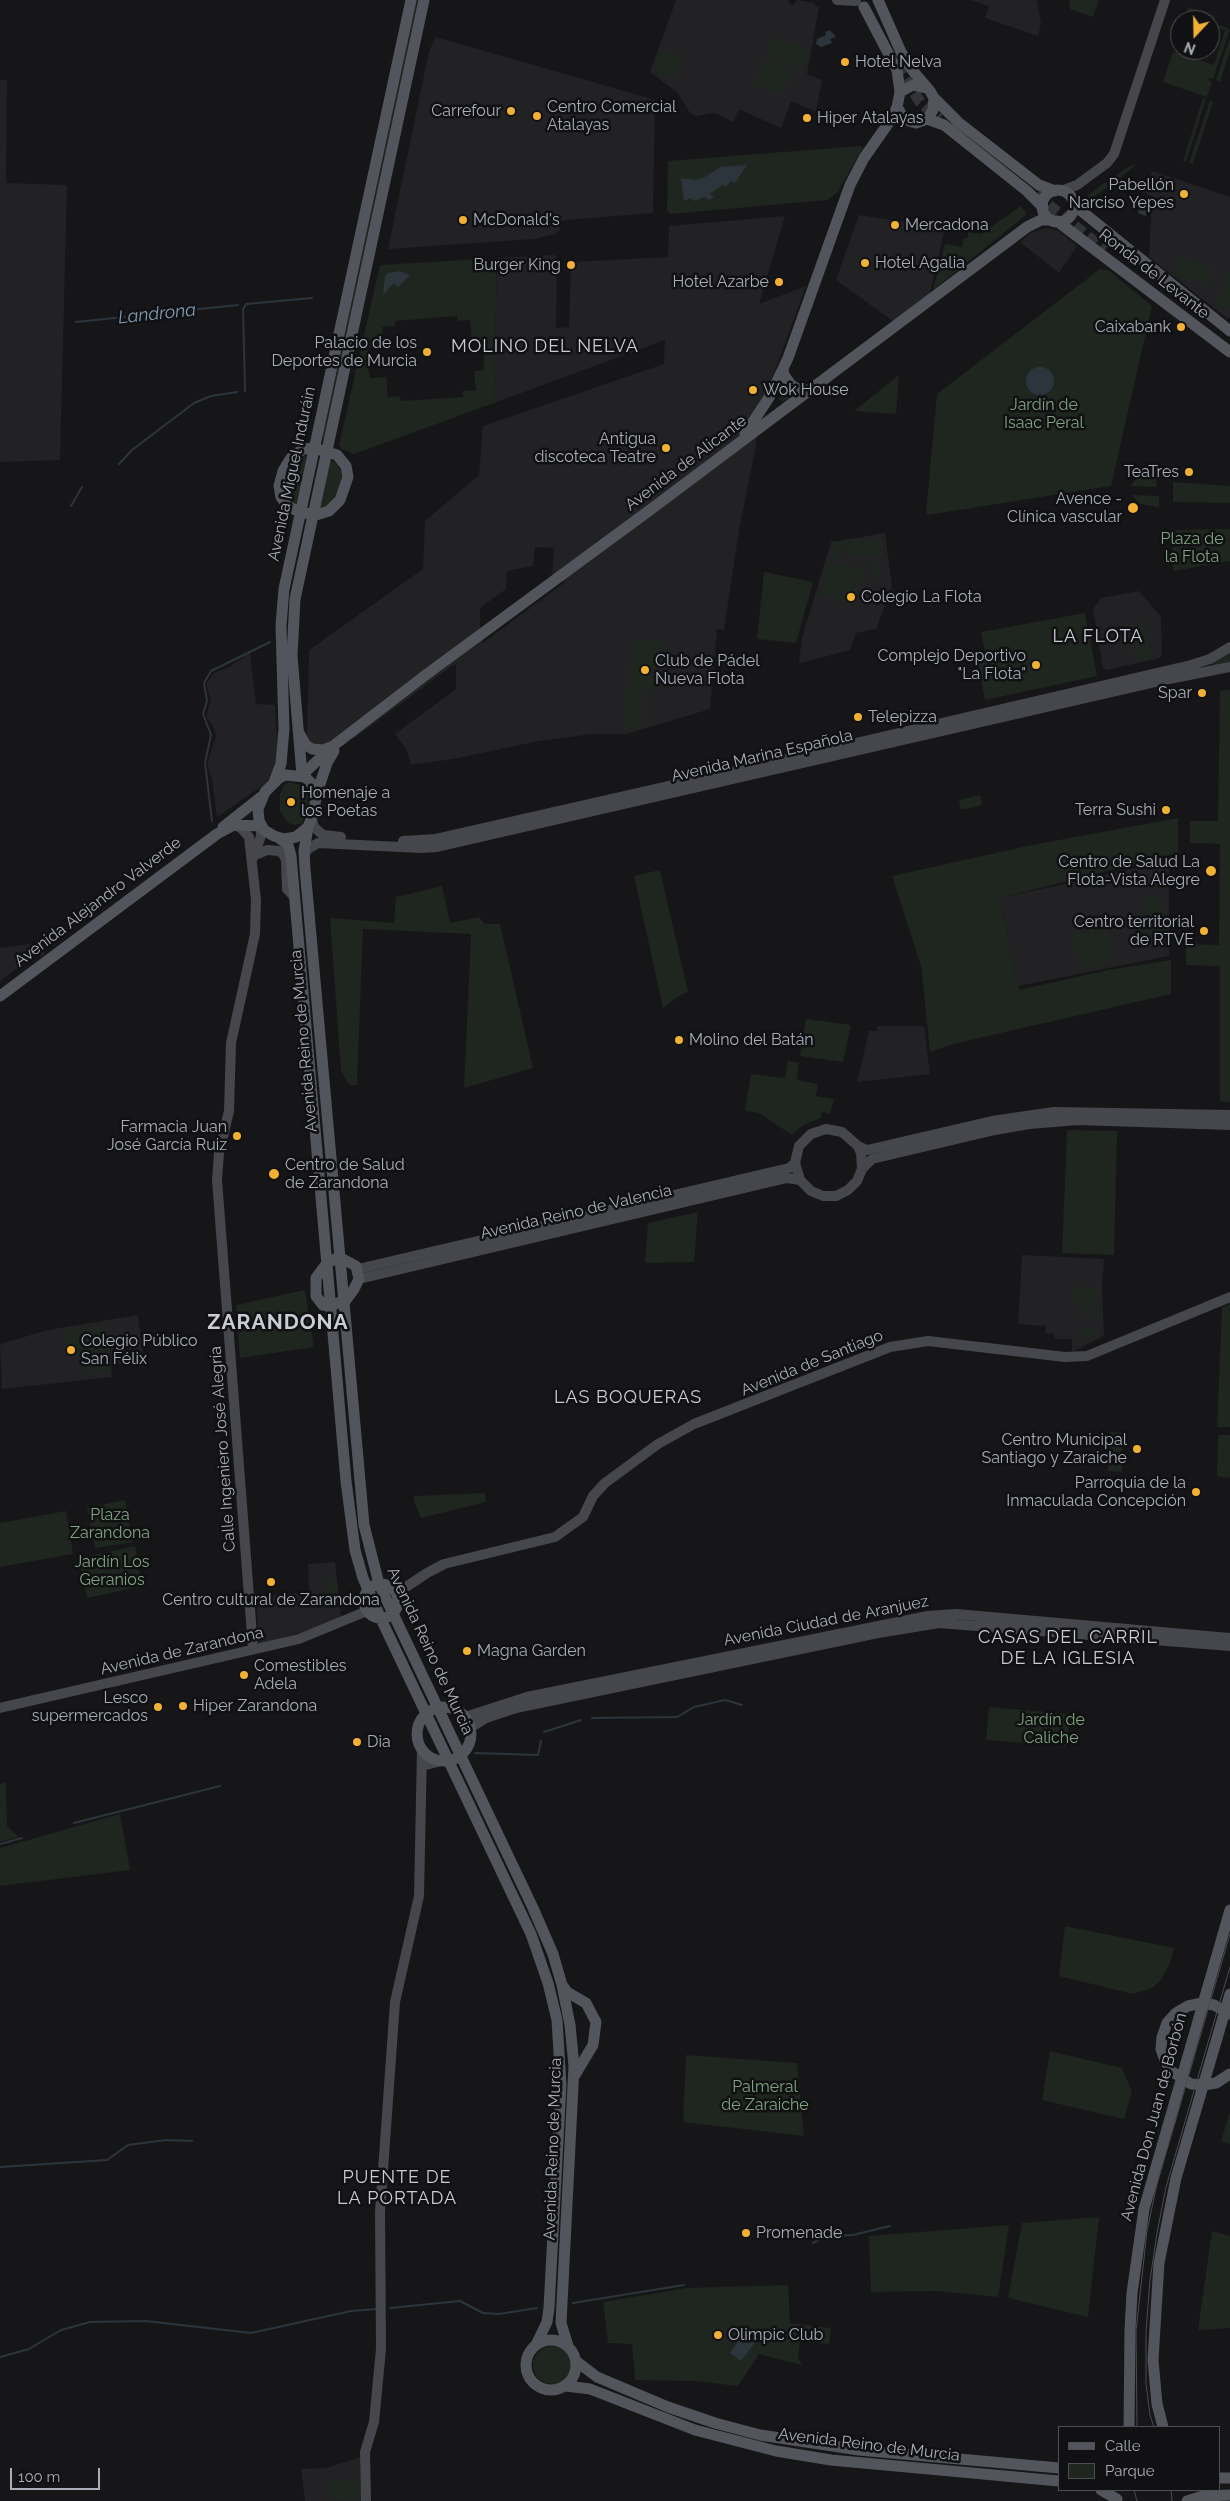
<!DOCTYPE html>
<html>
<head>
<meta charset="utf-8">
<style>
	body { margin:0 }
	#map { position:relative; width:1230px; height:2501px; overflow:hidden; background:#161618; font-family:Raleway,sans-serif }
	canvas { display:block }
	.legend { position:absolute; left:1058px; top:2426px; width:162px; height:65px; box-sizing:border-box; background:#111113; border:1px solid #4d4f55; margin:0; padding:6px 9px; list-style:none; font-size:15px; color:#a8adb8 }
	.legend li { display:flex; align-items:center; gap:10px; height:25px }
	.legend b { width:25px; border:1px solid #4d4f55 }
	.north { position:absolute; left:1170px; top:10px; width:50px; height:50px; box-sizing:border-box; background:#111113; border:1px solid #4d4f55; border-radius:50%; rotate:201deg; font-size:14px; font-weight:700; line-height:20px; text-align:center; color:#a8adb8 }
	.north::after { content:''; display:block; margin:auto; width:18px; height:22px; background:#f2b134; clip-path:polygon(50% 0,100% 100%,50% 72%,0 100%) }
	.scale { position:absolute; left:10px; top:2468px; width:90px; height:22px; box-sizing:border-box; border:2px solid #a8adb8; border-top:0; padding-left:6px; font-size:15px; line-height:18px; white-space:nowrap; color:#a8adb8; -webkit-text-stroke:4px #111113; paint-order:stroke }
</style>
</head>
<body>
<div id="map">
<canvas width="1230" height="2501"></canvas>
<ul class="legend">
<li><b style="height:6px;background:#53555c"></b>Calle</li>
<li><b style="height:14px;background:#1e261f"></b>Parque</li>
</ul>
<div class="north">N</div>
<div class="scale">100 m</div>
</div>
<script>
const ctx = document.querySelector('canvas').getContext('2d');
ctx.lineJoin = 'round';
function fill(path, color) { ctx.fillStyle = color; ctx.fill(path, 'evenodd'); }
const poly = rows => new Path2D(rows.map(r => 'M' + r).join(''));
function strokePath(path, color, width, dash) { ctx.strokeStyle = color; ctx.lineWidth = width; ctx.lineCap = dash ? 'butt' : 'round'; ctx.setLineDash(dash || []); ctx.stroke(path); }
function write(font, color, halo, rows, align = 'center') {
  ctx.font = font + ' Raleway,sans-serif'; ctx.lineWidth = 5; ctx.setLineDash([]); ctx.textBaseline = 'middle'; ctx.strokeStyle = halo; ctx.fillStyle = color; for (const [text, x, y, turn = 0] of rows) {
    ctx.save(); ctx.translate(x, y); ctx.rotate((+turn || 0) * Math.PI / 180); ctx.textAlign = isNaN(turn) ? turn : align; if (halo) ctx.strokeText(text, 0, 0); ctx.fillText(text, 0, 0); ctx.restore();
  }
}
fill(poly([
	[676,0,785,0,790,1,789,4,793,5,797,0,815,3,815,6,819,7,807,74,822,80,816,112,791,101,781,128,739,109,733,122,715,113,696,116,690,113,677,92,650,72],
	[970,0,1037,0,1041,24,1038,36,985,18,989,6],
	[436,37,655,100,653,213,566,220,559,223,560,230,555,234,534,239,388,249,429,51],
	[0,80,7,80,6,183,67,185,60,460,0,462],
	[1152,171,1230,197,1230,316,1228,319,1149,257,1152,196,1146,194],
	[859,215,945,228,930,294,893,321,836,280],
	[785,216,759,304,806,286,770,384,757,407,756,445,739,530,724,630,717,629,710,709,627,734,593,734,539,741,453,759,411,765,407,750,395,734,456,689,456,663,353,739,347,731,327,744,313,745,307,735,309,650,423,569,425,521,479,475,483,426,664,364,665,340,494,403,497,258,554,255,557,257,556,328,569,327,571,262,668,257,669,226],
	[535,547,554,548,552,577,565,582,483,643,480,630,480,608,506,589,507,571,533,566],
	[1046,228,1059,231,1077,246,1059,273,1020,242,1031,233],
	[885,533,892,586,876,629,856,633,850,650,801,663,799,661,802,638,831,542],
	[1139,591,1161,617,1162,654,1160,658,1107,670,1103,668,1093,609,1101,598],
	[250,652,256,704,275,705,278,751,275,768,265,784,217,817,212,779,207,765,216,736,214,728,206,716,211,700,206,684,214,673,231,666],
	[1169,861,1169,956,1018,986,1000,898],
	[38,943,45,954,41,958,38,953,0,981,0,948],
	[877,1026,924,1026,930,1074,857,1082,869,1031,877,1031],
	[1022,1255,1104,1259,1102,1287,1104,1336,1072,1352,1072,1339,1054,1339,1054,1334,1045,1333,1046,1326,1018,1324],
	[138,1315,144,1362,111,1364,112,1377,2,1389,0,1344,48,1330],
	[335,1562,341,1618,325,1626,259,1644,256,1596,309,1592,308,1564],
	[361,2457,360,2471,362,2501,305,2501,301,2469,326,2468]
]), '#222225');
fill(poly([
	[416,0,420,0,325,439,321,438],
	[1069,0,1099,0,1093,17,1070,9],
	[1188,7,1215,16,1214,19,1187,11],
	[1210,22,1230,29,1213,79,1209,78,1208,80,1212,82,1207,97,1163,82,1173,52,1214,65,1225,30,1210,25],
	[772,36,810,49,803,70,765,58],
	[1230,38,1230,51,1220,82,1216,80],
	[662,50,683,57,675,79,654,72],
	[762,60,791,70,783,94,753,84],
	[1203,98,1206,99,1186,162,1183,161],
	[1210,100,1213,102,1193,164,1189,163],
	[860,146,863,148,837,193,827,200,671,214,667,211,668,161],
	[1136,165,1111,185,1108,181,1128,167],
	[1106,182,1109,186,1088,201,1088,195],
	[1021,206,1027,214,933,290,945,244,962,247,964,238,968,238,968,232,981,234],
	[1179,257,1213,268,1208,285,1173,273],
	[497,258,494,403,354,454,342,449,339,445,380,265],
	[457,316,458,321,470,320,472,340,482,339,484,346,484,370,474,371,476,390,463,391,463,397,401,401,400,396,388,397,386,377,370,378,367,359,368,348,384,346,382,327,395,326,395,321],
	[1100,269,1108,270,1152,306,1111,486,927,515,926,513,937,394],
	[1226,274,1230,275,1230,309,1216,304],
	[899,375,896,414,854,411],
	[785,387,794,394,783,402,779,399],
	[307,455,297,506,288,499,285,493,286,483,290,470,295,461],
	[329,458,338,465,342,474,341,484,334,499,324,508,319,509],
	[1138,477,1157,477,1156,487,1130,486],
	[1173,482,1230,486,1230,503,1173,502],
	[1132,495,1159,496,1159,507,1140,504],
	[1230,529,1230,561,1173,571,1172,530],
	[871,537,873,554,864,556,862,538],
	[861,538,864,556,855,557,852,539],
	[882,539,884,557,875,558,873,541],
	[845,540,851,540,853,557,848,558],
	[840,541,843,559,834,560,831,542],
	[829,560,864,570,859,586,825,576],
	[878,560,881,577,872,579,869,561],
	[764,572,813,582,796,643,757,639],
	[825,577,860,587,855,605,820,595],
	[1085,613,1097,676,985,700,976,653,985,651,981,632],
	[1144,622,1152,657,1135,661,1127,626],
	[663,639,660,689,643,690,643,728,623,731,632,643],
	[1230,652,1230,662,1213,666,1212,663],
	[1230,690,1230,1102,1220,1101,1220,966,1186,965,1186,944,1219,945,1220,844,1190,843,1190,821,1218,821,1220,691],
	[289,782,304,786,309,794,306,814,302,823,296,825,288,823,280,811,280,794,283,786],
	[980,795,982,805,961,810,959,800],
	[1178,818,1178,853,1000,898,1019,990,1108,970,1171,960,1171,994,953,1044,930,1052,921,966,892,876,1032,845],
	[660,870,688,992,679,996,663,1008,634,876],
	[442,886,450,923,479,917,485,924,500,924,533,1068,464,1088,471,934,363,929,357,1085,349,1085,341,1071,330,918,394,923,396,897],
	[1163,897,1164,933,1146,934,1145,898],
	[1106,928,1114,962,1098,966,1090,931],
	[1088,931,1096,966,1080,970,1072,935],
	[806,1019,851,1025,843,1062,800,1056],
	[788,1060,799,1063,797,1080,818,1084,816,1096,834,1099,830,1114,822,1112,821,1118,803,1125,792,1135,759,1113,745,1111,751,1074,785,1078],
	[1067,1130,1117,1131,1114,1255,1062,1253],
	[698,1212,694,1262,645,1263,648,1223],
	[1074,1287,1099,1288,1099,1303,1073,1302],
	[305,1290,314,1347,240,1358,236,1305],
	[1230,1304,1230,1427,1217,1427,1222,1308],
	[1082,1306,1099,1307,1098,1317,1081,1316],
	[104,1325,108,1351,69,1357,65,1331],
	[1080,1328,1098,1329,1098,1339,1080,1338],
	[108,1356,110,1370,87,1373,85,1359],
	[1110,1432,1123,1433,1122,1472,1108,1471],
	[1218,1435,1230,1435,1230,1478,1217,1476],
	[485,1493,486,1502,421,1518,414,1501,414,1496],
	[125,1500,133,1542,95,1548,87,1508],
	[66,1511,73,1554,0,1567,0,1523],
	[135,1546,142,1586,87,1598,79,1558],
	[337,1578,338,1599,327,1600,325,1579],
	[989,1707,1070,1714,1067,1746,986,1740],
	[6,1782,7,1826,19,1837,0,1842,0,1784],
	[120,1814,130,1870,0,1886,0,1848],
	[1065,1926,1174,1948,1170,1963,1160,1981,1152,1988,1133,1994,1059,1976],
	[1050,2051,1122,2068,1132,2092,1124,2119,1042,2100],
	[686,2055,797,2063,804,2136,683,2122],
	[1229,2114,1230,2114,1230,2144,1221,2142],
	[1099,2217,1088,2317,1008,2298,1022,2223],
	[1009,2225,998,2297,936,2291,871,2292,869,2236],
	[1212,2231,1230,2236,1230,2328,1198,2330],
	[788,2285,790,2323,831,2328,829,2344,800,2342,798,2357,802,2365,759,2354,738,2386,694,2381,635,2380,632,2344,608,2343,603,2302,687,2288],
	'533 2365a19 19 0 1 1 38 0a19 19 0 1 1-38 0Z',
	[358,2480,360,2499,333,2501,330,2482]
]), '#1e261f');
fill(poly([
	[830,30,836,37,830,39,832,43,821,47,816,44,817,39,826,35,825,32],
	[747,165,735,183,731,181,726,187,722,185,710,194,714,197,709,200,704,197,694,201,691,198,684,201,681,178,695,180,705,177,720,167],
	[1143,197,1151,200,1146,216,1138,213],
	[400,271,410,275,398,287,394,283,383,295,385,276,388,273],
	'1026 381a14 14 0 1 1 28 0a14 14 0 1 1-28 0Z',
	[747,2328,759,2337,741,2361,730,2353]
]), '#2c353c');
strokePath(poly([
	[76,322,238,305],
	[245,391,243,309,246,304,312,298],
	[119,464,132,450,194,403,211,396,237,392],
	[71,506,82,487],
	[212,821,205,763,211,735,203,714,207,701,204,683,211,671,270,642],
	[592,1718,677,1717,694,1707,725,1700,742,1705],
	[544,1732,581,1720],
	[475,1753,538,1755,541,1741],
	[74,1823,220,1786],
	[0,1844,22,1838],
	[0,2167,107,2160,128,2145,166,2140,192,2141],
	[813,2243,826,2236,853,2235,890,2226],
	[573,2303,684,2285],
	[390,2308,460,2301,483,2313,499,2314,537,2308],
	[0,2357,29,2349,61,2330,90,2322,146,2321,251,2333,351,2311,377,2309]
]), '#2c353c', 2);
strokePath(poly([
	[897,65,920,102,939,119],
	[1036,195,1105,250]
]), '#333438', 11, [11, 5.5]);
strokePath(poly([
	[837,0,856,1],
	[1061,191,1077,185,1107,163,1114,154,1165,0],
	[312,820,314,827,323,835,341,837],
	[234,825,241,828,249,837,256,900,255,934,231,1043,229,1111,219,1153,217,1180,253,1648],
	[403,841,436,839,788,759,1191,665,1210,659,1230,647],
	[258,854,267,850,279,851,283,854,286,860,287,889,295,898],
	[304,855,308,849,318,843,421,848,437,847,1169,679,1230,667],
	[253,858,261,836,261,826],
	[858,1146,861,1153,862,1169,857,1181,848,1190,836,1196,823,1196,811,1191,800,1180,795,1163,799,1146,811,1134,826,1129,842,1132,858,1146,867,1150,992,1121,1054,1112,1230,1115],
	[862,1169,872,1159,995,1130,1029,1124,1078,1120,1230,1125],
	[358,1269,708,1187,789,1168,795,1163],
	[359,1279,787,1178,800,1180],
	[397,1593,427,1573,444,1564,555,1537,583,1517,593,1496,605,1483,658,1444,694,1424,890,1347,928,1341,1065,1357,1087,1356,1230,1297],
	[0,1708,299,1639,367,1611],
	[465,1717,527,1697,928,1616,956,1614,1230,1638],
	[470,1728,486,1718,516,1708,878,1633,939,1623,1230,1646],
	[422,1766,441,1761],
	[366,2501,365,2452,374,2422,381,2349,380,2212,395,2002,419,1896,422,1749]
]), '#45474d', 10);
strokePath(poly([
	[878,0,901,52,913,71,930,91,934,98,933,110,927,119,916,123,905,120,897,107,900,92,913,85,927,88],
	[864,7,897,70,900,92],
	[934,98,958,122,1039,185,1055,191],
	[927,119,944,125,1027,191,1043,207],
	'1042 206a16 16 0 1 1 32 0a16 16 0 1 1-32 0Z',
	[1074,205,1230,331],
	[1057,221,1230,352],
	[783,369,784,375,791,385,802,391,811,389],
	[745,434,770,396,788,358,850,185,864,158,892,118,897,107],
	[314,448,337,455,346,466,348,477,340,500,329,511,316,515,300,512,287,506,281,497,279,486,283,471,291,458,303,449,314,448],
	[299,733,306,745,312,749,323,750,331,747],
	[286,775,305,777,313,785,316,796,314,812,308,827,296,837,284,839,274,836,264,830,259,821,258,809,265,792,279,778,286,775],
	[302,775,333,746,427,674,650,510,1027,227,1041,220,1052,220],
	[302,775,292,656,295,599,424,0],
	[274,782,281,764,284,729,281,625,284,589,411,0],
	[316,796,327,763,334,751],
	[223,827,261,797],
	[308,827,304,851,305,869,364,1525,379,1584,533,1908,553,1954,562,1985,570,2025,574,2066,561,2323,568,2346],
	[279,838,288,845,291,856,346,1481,355,1550,363,1578,381,1619,531,1934,548,1983,557,2020,561,2085,549,2308,547,2322,536,2345],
	[0,996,217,834,234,825,261,826],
	[339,1257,356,1266,359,1279,354,1289,346,1300,330,1306,323,1305,316,1296,316,1278,327,1263,339,1257],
	'364 1601a17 17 0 1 1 34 0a17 17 0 1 1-34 0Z',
	'417 1734a27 27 0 1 1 54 0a27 27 0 1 1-54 0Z',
	[562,1985,567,1992,586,2003,596,2022,593,2045,575,2075],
	[1230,2014,1214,2005,1202,2003,1188,2006,1176,2013,1167,2023,1162,2037,1161,2049,1165,2060,1171,2071,1191,2084,1203,2085,1216,2083,1230,2074],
	'526 2365a25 25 0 1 1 50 0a25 25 0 1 1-50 0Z',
	[576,2361,597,2377,668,2407,715,2423,760,2435,859,2450,1059,2468],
	[566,2386,590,2389,695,2430,776,2451,831,2460,1059,2481],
	[1129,2427,1130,2330,1132,2293,1144,2209,1230,1910],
	[1163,2427,1157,2404,1153,2360,1159,2263,1176,2178,1230,1994],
	[1219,2478,1230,2478],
	[1101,2490,1117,2499],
	[1187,2501,1203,2496,1230,2495]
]), '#53555c', 11);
strokePath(poly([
	[1137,2427,1136,2331,1147,2231,1157,2184,1230,1934],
	[1154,2427,1150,2415,1146,2384,1146,2332,1150,2280,1157,2233,1166,2187,1230,1967],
	[1134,2490,1137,2501],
	[1171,2490,1172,2501]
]), '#4a4c52', 1);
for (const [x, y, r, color] of [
	[845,62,5,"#f2b134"],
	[511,111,5,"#f2b134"],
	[537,116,5,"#f2b134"],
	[807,118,5,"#f2b134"],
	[1184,194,5,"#f2b134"],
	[463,220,5,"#f2b134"],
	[895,225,5,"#f2b134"],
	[865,263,5,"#f2b134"],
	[571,265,5,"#f2b134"],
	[779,282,5,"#f2b134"],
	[1181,327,5,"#f2b134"],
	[427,352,5,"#f2b134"],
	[753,390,5,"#f2b134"],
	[666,448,5,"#f2b134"],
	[1189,472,5,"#f2b134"],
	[1133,508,6,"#f2b134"],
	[851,597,5,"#f2b134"],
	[1036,665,5,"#f2b134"],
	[645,670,5,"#f2b134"],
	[1202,693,5,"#f2b134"],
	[858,717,5,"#f2b134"],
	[291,802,5,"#f2b134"],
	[1166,810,5,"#f2b134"],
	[1211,871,6,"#f2b134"],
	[1204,931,5,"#f2b134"],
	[679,1040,5,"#f2b134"],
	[237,1136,5,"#f2b134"],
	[274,1174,6,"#f2b134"],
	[71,1350,5,"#f2b134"],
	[1137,1449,5,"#f2b134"],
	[1196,1492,5,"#f2b134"],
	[271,1582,5,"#f2b134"],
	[467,1651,5,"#f2b134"],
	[244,1675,5,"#f2b134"],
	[183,1706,5,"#f2b134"],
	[158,1707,5,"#f2b134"],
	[357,1742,5,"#f2b134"],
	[746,2233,5,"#f2b134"],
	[718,2335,5,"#f2b134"]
]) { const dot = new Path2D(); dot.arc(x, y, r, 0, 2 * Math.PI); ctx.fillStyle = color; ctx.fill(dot); strokePath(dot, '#111113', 2); }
write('16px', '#a8adb8', '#111113', [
	["Hotel Nelva",855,62],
	["Centro Comercial",547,107],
	["Atalayas",547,125],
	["Carrefour",501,111,"right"],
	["Hiper Atalayas",817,118],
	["Pabellón",1174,185,"right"],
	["Narciso Yepes",1174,203,"right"],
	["McDonald's",473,220],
	["Mercadona",905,225],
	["Hotel Agalia",875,263],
	["Burger King",561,265,"right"],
	["Hotel Azarbe",769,282,"right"],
	["Caixabank",1171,327,"right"],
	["Palacio de los",417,343,"right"],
	["Deportes de Murcia",417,361,"right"],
	["Wok House",763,390],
	["Antigua",656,439,"right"],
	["discoteca Teatre",656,457,"right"],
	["TeaTres",1179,472,"right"],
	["Avence -",1122,499,"right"],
	["Clínica vascular",1122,517,"right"],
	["Colegio La Flota",861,597],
	["Complejo Deportivo",1026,656,"right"],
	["\"La Flota\"",1026,674,"right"],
	["Club de Pádel",655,661],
	["Nueva Flota",655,679],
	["Spar",1192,693,"right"],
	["Telepizza",868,717],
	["Homenaje a",301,793],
	["los Poetas",301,811],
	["Terra Sushi",1156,810,"right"],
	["Centro de Salud La",1200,862,"right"],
	["Flota-Vista Alegre",1200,880,"right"],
	["Centro territorial",1194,922,"right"],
	["de RTVE",1194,940,"right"],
	["Molino del Batán",689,1040],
	["Farmacia Juan",227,1127,"right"],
	["José García Ruiz",227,1145,"right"],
	["Centro de Salud",285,1165],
	["de Zarandona",285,1183],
	["Colegio Público",81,1341],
	["San Félix",81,1359],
	["Centro Municipal",1127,1440,"right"],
	["Santiago y Zaraiche",1127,1458,"right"],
	["Parroquia de la",1186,1483,"right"],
	["Inmaculada Concepción",1186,1501,"right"],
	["Centro cultural de Zarandona",271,1600,"center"],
	["Magna Garden",477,1651],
	["Comestibles",254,1666],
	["Adela",254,1684],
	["Lesco",148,1698,"right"],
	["supermercados",148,1716,"right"],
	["Hiper Zarandona",193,1706],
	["Dia",367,1742],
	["Promenade",756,2233],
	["Olimpic Club",728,2335]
], 'left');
write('16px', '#a8adb8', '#111113', [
	["Ronda de Levante",1154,274,38],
	["Avenida de Alicante",686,463,-37],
	["Avenida Miguel Induráin",292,474,-78],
	["Avenida Marina Española",762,756,-13],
	["Avenida Alejandro Valverde",98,902,-37],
	["Avenida Reino de Murcia",304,1041,-95],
	["Avenida Reino de Valencia",576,1212,-13],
	["Avenida de Santiago",812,1363,-22],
	["Calle Ingeniero José Alegría",223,1449,-94],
	["Avenida Ciudad de Aranjuez",826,1621,-11],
	["Avenida de Zarandona",182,1651,-13],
	["Avenida Reino de Murcia",430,1651,65],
	["Avenida Don Juan de Borbón",1154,2117,-75],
	["Avenida Reino de Murcia",553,2149,-88],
	["Avenida Reino de Murcia",869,2445,7]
]);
write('16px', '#7fa381', '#111113', [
	["Jardín de",1044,405],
	["Isaac Peral",1044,423],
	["Plaza de",1192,539],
	["la Flota",1192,557],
	["Plaza",110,1515],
	["Zarandona",110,1533],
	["Jardín Los",112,1562],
	["Geranios",112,1580],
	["Jardín de",1051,1720],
	["Caliche",1051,1738],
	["Palmeral",765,2087],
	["de Zaraiche",765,2105]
]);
write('italic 18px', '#7f9bb3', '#111113', [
	["Landrona",157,314,-6]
]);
ctx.letterSpacing = '1px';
write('18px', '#c9ccd4', '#111113', [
	["MOLINO DEL NELVA",545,347],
	["LA FLOTA",1098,637],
	["LAS BOQUERAS",628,1398],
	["CASAS DEL CARRIL",1068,1638],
	["DE LA IGLESIA",1068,1659],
	["PUENTE DE",397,2178],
	["LA PORTADA",397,2199]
]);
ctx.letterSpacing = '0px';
ctx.letterSpacing = '1px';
write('bold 21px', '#c9ccd4', '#111113', [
	["ZARANDONA",278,1323]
]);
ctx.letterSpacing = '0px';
</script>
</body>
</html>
